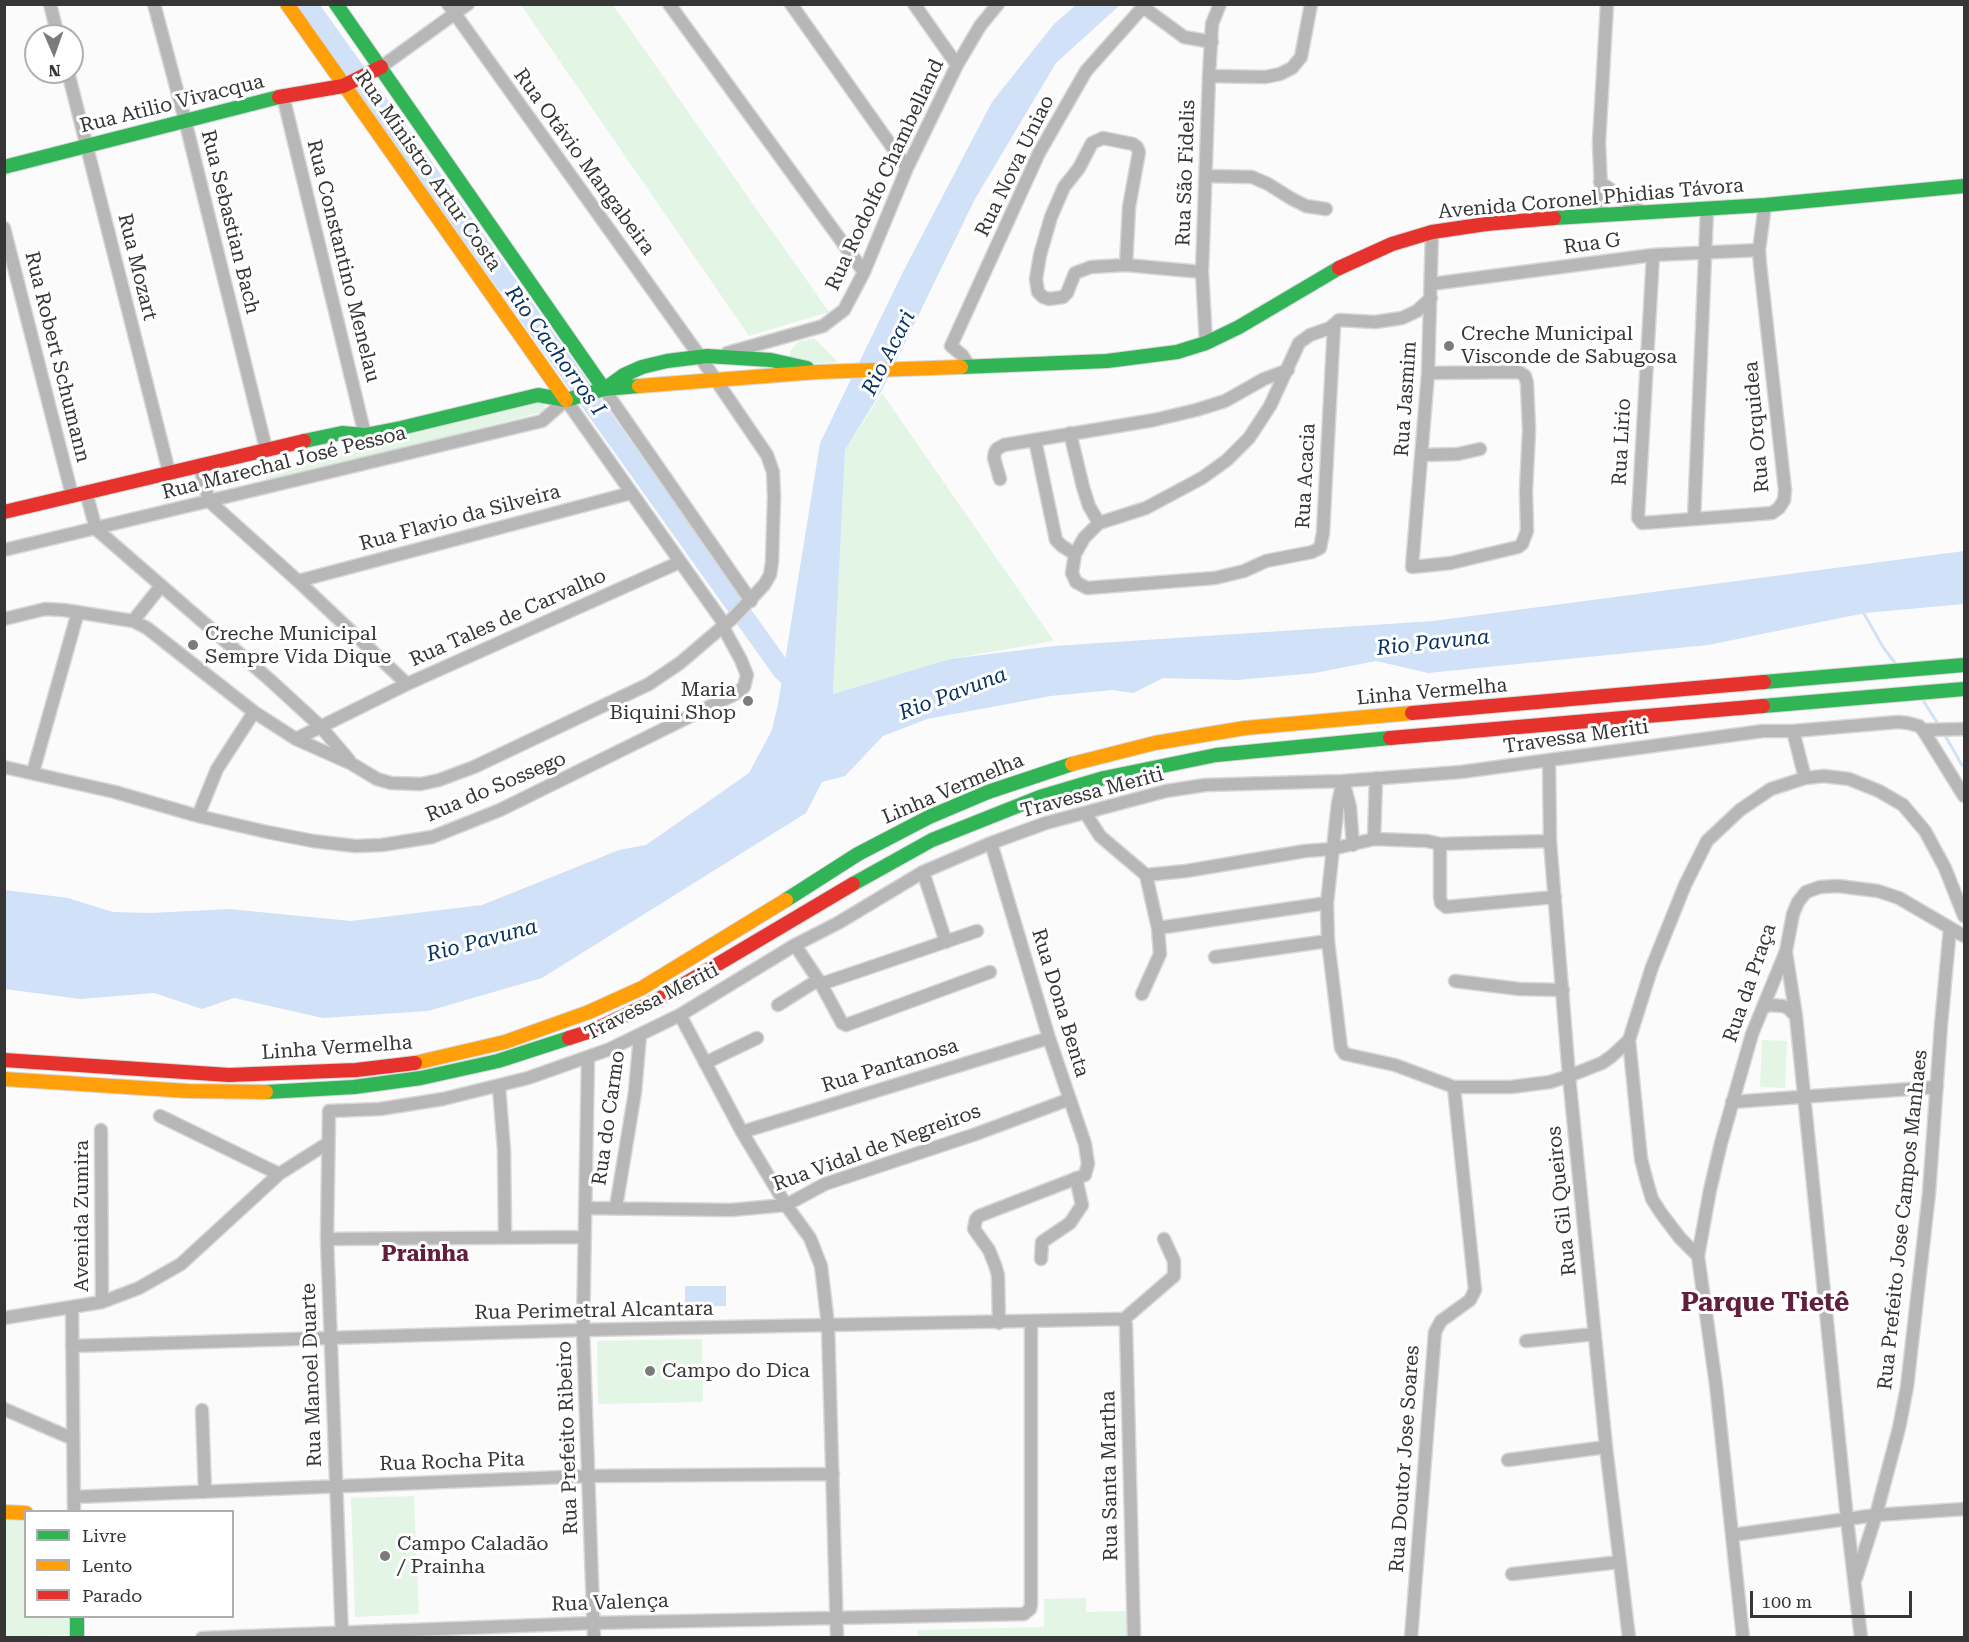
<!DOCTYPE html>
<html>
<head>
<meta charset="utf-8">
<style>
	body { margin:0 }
	#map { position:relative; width:1969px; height:1642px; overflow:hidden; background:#fcfbfc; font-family:"Roboto Serif",serif }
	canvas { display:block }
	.frame { position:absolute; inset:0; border:6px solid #363637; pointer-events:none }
	.legend { position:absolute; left:24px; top:1510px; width:210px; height:108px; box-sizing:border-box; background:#fff; border:2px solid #afafaf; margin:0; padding:8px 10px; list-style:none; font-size:18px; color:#363637 }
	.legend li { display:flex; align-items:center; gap:12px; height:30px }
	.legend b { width:30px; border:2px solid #afafaf }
	.north { position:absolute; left:24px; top:24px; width:60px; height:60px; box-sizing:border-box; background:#fff; border:2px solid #afafaf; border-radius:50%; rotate:178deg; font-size:16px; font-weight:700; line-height:24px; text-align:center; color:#363637 }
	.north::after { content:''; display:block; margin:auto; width:21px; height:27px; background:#7b7b7c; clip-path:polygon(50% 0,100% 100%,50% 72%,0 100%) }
	.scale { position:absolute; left:1750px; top:1591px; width:162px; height:27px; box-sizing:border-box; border:3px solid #363637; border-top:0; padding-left:8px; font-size:18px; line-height:21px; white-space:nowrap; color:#363637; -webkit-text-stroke:4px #fff; paint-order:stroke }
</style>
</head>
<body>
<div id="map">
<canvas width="1969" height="1642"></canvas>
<div class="frame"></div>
<ul class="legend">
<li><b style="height:8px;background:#30b455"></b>Livre</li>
<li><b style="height:8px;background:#ff9f0a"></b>Lento</li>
<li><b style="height:8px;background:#e5322d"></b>Parado</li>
</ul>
<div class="north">N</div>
<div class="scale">100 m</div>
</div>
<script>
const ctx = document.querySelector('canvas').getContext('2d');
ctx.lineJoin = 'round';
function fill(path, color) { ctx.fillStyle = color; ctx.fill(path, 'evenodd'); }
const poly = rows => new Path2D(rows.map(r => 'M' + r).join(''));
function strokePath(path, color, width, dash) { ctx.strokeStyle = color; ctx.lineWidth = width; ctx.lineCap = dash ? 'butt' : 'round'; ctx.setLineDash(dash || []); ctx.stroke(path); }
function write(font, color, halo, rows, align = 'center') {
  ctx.font = font + ' "Roboto Serif",serif'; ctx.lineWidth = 6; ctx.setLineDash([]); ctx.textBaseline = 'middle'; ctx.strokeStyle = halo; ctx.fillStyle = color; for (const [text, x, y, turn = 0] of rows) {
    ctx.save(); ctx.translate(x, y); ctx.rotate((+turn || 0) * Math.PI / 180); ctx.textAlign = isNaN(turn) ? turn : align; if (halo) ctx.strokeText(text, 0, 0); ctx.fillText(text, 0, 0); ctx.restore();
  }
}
fill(poly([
	[521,5,613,5,829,312,749,336],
	[814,338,838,362,802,364,790,356,790,351,798,342],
	[882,393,1054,641,950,659,833,694,845,450],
	[538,400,545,403,545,409,542,412,273,482,269,482,266,479,266,474,269,470],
	[1762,1040,1787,1041,1785,1088,1760,1087],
	[702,1339,703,1402,598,1404,597,1341],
	[414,1496,419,1614,355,1617,351,1498],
	[5,1514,25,1515,26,1616,74,1616,68,1635,5,1637],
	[1086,1598,1086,1612,1127,1611,1128,1637,918,1637,918,1630,1044,1627,1044,1599]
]), '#e3f6e5');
fill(poly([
	[1076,5,1120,5,1056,63,975,199,882,390,845,450,833,694,950,659,1054,646,1433,621,1964,551,1964,604,1865,613,1708,645,1428,673,1376,661,1315,673,1237,680,1163,678,1133,693,1112,690,1051,696,927,719,883,736,845,776,822,782,806,813,542,978,428,1011,323,1018,234,998,202,1009,154,993,80,999,5,989,5,890,68,898,113,912,151,913,229,909,351,921,482,905,619,850,646,845,749,773,772,730,778,704,820,443,904,270,992,102,1054,24],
	[685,1286,726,1286,726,1306,685,1307]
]), '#d0e1f8');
strokePath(poly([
	[1862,610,1883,647,1895,663],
	[1924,702,1940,727],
	[1943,732,1962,765,1964,766]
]), '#d0e1f8', 3);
strokePath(poly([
	[307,4,782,670,801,687]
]), '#d0e1f8', 20);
const street = poly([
	[50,4,58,36],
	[154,4,185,120,266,449],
	[669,4,864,272],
	[791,4,907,168],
	[914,4,957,65],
	[381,67,468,4],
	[68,72,169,472],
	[1209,76,1265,77,1280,74,1292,68,1301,57,1311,4],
	[283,96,365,435],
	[1207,176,1252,177,1268,184,1292,199,1306,206,1326,209],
	[1600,182,1642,212],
	[1602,214,1599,142,1607,4],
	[4,228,72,495],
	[1653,255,1638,518,1642,523,1656,522,1772,513,1779,508,1784,500,1785,490,1760,264,1759,250,1765,205],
	[1126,265,1129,207,1139,152,1137,147,1133,144,1103,138,1092,143,1079,168,1064,187,1051,217,1040,255,1036,279,1038,292,1043,297,1049,299,1063,297,1067,293,1075,273,1091,267,1126,265,1202,272],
	[1431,284,1653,255,1759,250],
	[1334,325,1323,533,1320,548,1312,552,1266,561,1244,571,1215,578,1087,588,1076,582,1072,573,1075,554,1084,538,1099,523,1146,508,1202,478,1227,460,1249,438,1270,406,1299,343,1310,335,1330,328,1339,320,1375,322,1402,318,1417,311,1431,298],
	[1206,343,1202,272,1209,76,1212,24,1220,4],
	[727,353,823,326,844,310,864,272,907,168,957,65,980,26,998,4],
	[969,366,962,355,951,346,1039,153,1086,71,1143,7,1184,37,1212,42],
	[1428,373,1519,372,1525,376,1527,383,1529,430,1526,491,1527,531,1522,544,1518,547,1451,563,1412,567,1428,373,1432,232],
	[604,389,751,601],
	[1070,433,1083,487,1089,506,1099,523],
	[1035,440,1056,540,1062,546,1075,554],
	[1422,455,1458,454,1480,449],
	[199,465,209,501,298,581,407,684],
	[1000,479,994,458,995,452,997,449,1004,445,1154,420,1196,410,1225,401,1264,379,1288,370],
	[86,492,96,529,270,680,320,726,349,760],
	[1694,519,1707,209],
	[4,550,542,421,566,400,725,625],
	[298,581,631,493],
	[4,619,45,609,64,610,133,621,147,628,254,712,296,739,352,764,377,779,391,783,421,784,439,780,474,767,649,684,680,663,734,617,764,585,770,575,772,562,774,497,773,472,767,455,696,351,448,4],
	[133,621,161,586],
	[1923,730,1964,729],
	[1793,731,1805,778],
	[296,739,407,684,680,562],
	[1549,760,1550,841,1569,1076,1606,1447,1629,1638],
	[4,767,115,792,198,816,267,832,313,841,355,846,382,845,432,837,500,810,735,694,744,687,747,675,741,660,723,627],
	[33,772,78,612],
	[1343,781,1338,803,1327,903,1328,941,1341,1048,1345,1054,1395,1065,1454,1087,1511,1087,1550,1082,1569,1076,1602,1063,1612,1056,1629,1040],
	[1344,784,1350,807,1353,845],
	[1086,814,1100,836,1146,875,1186,871,1305,851,1332,849,1374,839,1427,841,1440,844,1550,841],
	[198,816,217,769,254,712],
	[1374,839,1376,778],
	[991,843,1049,1038,1085,1144,1088,1164,1085,1175,979,1216,976,1219,974,1229,989,1250,995,1265,998,1275,999,1323],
	[1440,844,1440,897,1441,903,1446,907,1555,897],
	[923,872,946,942],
	[1158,928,1327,903],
	[795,945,821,984,842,1023,846,1025,990,972],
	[1786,953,1796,1016,1847,1519,1861,1638],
	[1215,957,1328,941],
	[1455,981,1519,989,1563,990],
	[821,984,977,931],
	[1142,994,1160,954,1158,928,1146,875],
	[778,1005,818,980],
	[1763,1008,1769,1005,1783,1006,1788,1008,1796,1016],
	[680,1015,742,1132,786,1205,810,1238,821,1266,828,1325,837,1638],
	[588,1057,583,1330,594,1638],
	[705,1063,757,1038],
	[499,1087,504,1150,505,1237],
	[1732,1102,1937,1087],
	[160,1116,279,1174],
	[101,1130,102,1302],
	[742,1132,1049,1038],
	[616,1207,635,1092,640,1035],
	[585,1208,731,1210,786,1205,825,1184,976,1134,1070,1099],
	[327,1239,584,1237],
	[1698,1256,1680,1238,1661,1213,1652,1199,1647,1182,1641,1159,1629,1040,1652,967,1685,885,1707,841,1740,810,1771,789,1805,778,1824,776,1849,779,1879,791,1903,805,1925,831,1945,868,1964,916],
	[1041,1259,1042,1242,1070,1223,1082,1205,1076,1178],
	[72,1308,74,1512],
	[4,1318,102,1302,139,1288,181,1264,279,1174,328,1143],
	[1123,1320,1174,1276,1174,1261,1164,1239],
	[1526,1341,1595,1334],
	[72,1346,583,1330,1120,1319,1125,1322,1126,1325,1134,1638],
	[4,1409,71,1438],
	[202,1410,205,1492],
	[1508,1460,1606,1447],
	[74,1497,589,1476,833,1474],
	[1732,1535,1876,1515,1964,1509],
	[1512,1574,1620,1562],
	[1856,1578,1876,1515,1899,1428,1907,1387,1929,1193,1941,1025,1950,928],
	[202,1638,594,1623,1024,1614,1030,1609,1031,1604,1031,1322],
	[342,1638,327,1239,329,1111,380,1109,443,1099,528,1078,610,1049,680,1015,795,945,838,923,923,872,991,843,1046,823,1166,791,1205,785,1343,781,1461,772,1763,731,1793,731,1898,722,1908,723,1919,726,1923,730,1964,796],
	[1411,1638,1435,1332,1441,1321,1470,1300,1475,1290,1454,1087],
	[1743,1638,1716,1385,1698,1256,1710,1190,1721,1143,1752,1034,1786,951,1793,914,1798,902,1806,892,1820,887,1838,886,1878,891,1899,898,1964,936]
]);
const fast = poly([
	[336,4,604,389],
	[4,167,279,97],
	[1554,218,1765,205,1964,186],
	[961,367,1107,361,1177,352,1206,343,1239,327,1339,268],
	[606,388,624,375,642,367,667,361,707,356,771,360,807,368],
	[304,441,342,433,365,435,401,428,538,395,566,400,604,389,639,386],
	[1764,682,1964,665],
	[1763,706,1964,689],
	[853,884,932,840,1040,797,1104,778,1216,755,1390,738],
	[786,900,858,854,929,817,988,792,1072,764],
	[266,1092,354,1087,421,1078,498,1061,569,1038],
	[77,1616,77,1638]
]);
const slow = poly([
	[287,4,566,400],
	[639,386,817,372,961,367],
	[1072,764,1155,743,1245,728,1412,713],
	[415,1063,505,1042,589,1012,642,988,786,900],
	[4,1079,188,1091,266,1092],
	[4,1512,26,1513]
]);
const jam = poly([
	[279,97,343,86,381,67],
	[1339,268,1392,244,1432,232,1486,224,1554,218],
	[4,512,304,441],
	[1412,713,1764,682],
	[1390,738,1763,706],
	[569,1038,594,1030,659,999,853,884],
	[4,1060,229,1075,356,1070,415,1063]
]);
strokePath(street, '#d8d8d9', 15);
strokePath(fast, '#d8d8d9', 16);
strokePath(slow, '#d8d8d9', 16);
strokePath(jam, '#d8d8d9', 16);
strokePath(street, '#b8b7b7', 12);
strokePath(fast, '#30b455', 14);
strokePath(slow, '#ff9f0a', 14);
strokePath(jam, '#e5322d', 14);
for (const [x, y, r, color] of [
	[1449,346,6,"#7b7b7c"],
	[193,645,6,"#7b7b7c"],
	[748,701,6,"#7b7b7c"],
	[650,1371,6,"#7b7b7c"],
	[385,1556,6,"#7b7b7c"]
]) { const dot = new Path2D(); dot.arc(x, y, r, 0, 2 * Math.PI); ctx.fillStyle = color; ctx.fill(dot); strokePath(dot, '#fff', 2); }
write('20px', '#363637', '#fff', [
	["Rua Atilio Vivacqua",172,104,-14],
	["Rua Otávio Mangabeira",584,162,54],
	["Rua Nova Uniao",1015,166,-64],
	["Rua Ministro Artur Costa",428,171,55],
	["Rua São Fidelis",1186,173,-88],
	["Rua Rodolfo Chambelland",885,175,-65],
	["Avenida Coronel Phidias Távora",1591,199,-5],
	["Rua Sebastian Bach",230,222,76],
	["Rua G",1592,244,-8],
	["Rua Constantino Menelau",343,261,76],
	["Rua Mozart",137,267,76],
	["Rua Robert Schumann",57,357,76],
	["Rua Jasmim",1406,399,-86],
	["Rua Orquidea",1757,427,-95],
	["Rua Lirio",1622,442,-87],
	["Rua Marechal José Pessoa",284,463,-14],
	["Rua Acacia",1306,476,-87],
	["Rua Flavio da Silveira",460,518,-15],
	["Rua Tales de Carvalho",508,618,-24],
	["Linha Vermelha",1432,692,-5],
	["Travessa Meriti",1576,737,-8],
	["Rua do Sossego",496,787,-23],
	["Linha Vermelha",953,789,-23],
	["Travessa Meriti",1092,793,-15],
	["Rua da Praça",1750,983,-71],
	["Travessa Meriti",652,1002,-27],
	["Rua Dona Benta",1060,1003,73],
	["Linha Vermelha",337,1048,-4],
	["Rua Pantanosa",890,1066,-17],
	["Rua do Carmo",609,1118,-82],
	["Rua Vidal de Negreiros",877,1148,-20],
	["Rua Gil Queiros",1562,1201,-96],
	["Avenida Zumira",82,1216,-90],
	["Rua Prefeito Jose Campos Manhaes",1903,1220,-84],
	["Rua Perimetral Alcantara",594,1311,-1],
	["Rua Manoel Duarte",312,1375,-92],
	["Rua Prefeito Ribeiro",568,1438,-92],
	["Rua Doutor Jose Soares",1405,1459,-86],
	["Rua Rocha Pita",452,1462,-2],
	["Rua Santa Martha",1110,1476,-91],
	["Rua Valença",610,1603,-2]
]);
write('20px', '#363637', '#fff', [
	["Creche Municipal",1461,334],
	["Visconde de Sabugosa",1461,357],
	["Creche Municipal",205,634],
	["Sempre Vida Dique",205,657],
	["Maria",736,690,"right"],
	["Biquini Shop",736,713,"right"],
	["Campo do Dica",662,1371],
	["Campo Caladão",397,1544],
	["/ Prainha",397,1567]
], 'left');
write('italic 21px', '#073262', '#fff', [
	["Rio Cachorros I",555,351,54],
	["Rio Acari",889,353,-63],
	["Rio Pavuna",1433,643,-6],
	["Rio Pavuna",953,694,-21],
	["Rio Pavuna",482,941,-15]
]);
write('bold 22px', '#611f3d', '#fff', [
	["Prainha",425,1255]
]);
write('bold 26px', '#611f3d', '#fff', [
	["Parque Tietê",1765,1303]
]);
</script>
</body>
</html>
